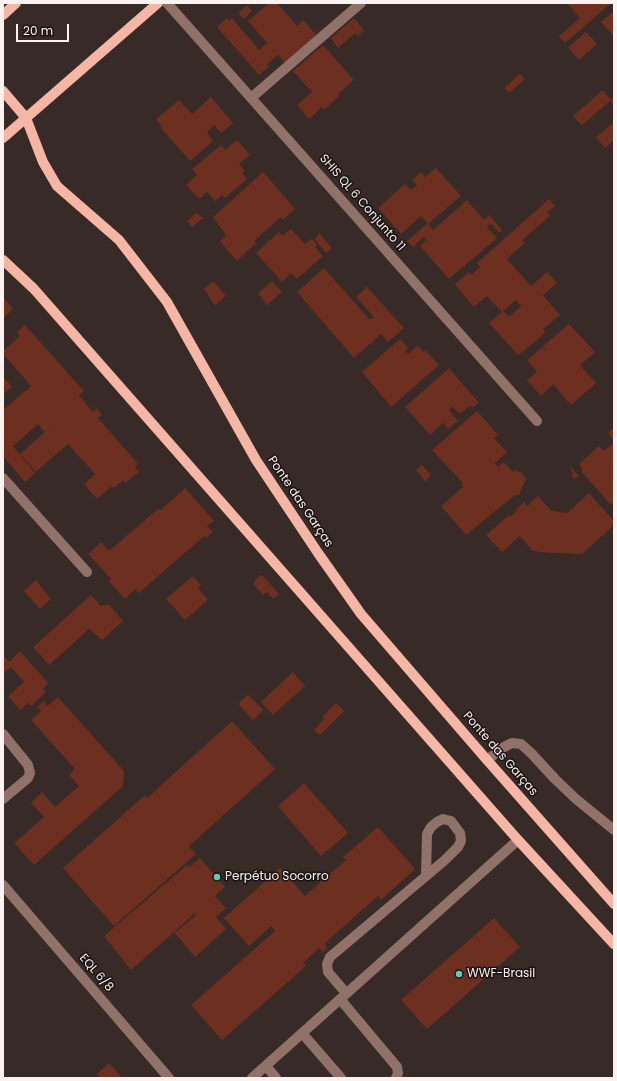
<!DOCTYPE html>
<html>
<head>
<meta charset="utf-8">
<style>
	body { margin:0 }
	#map { position:relative; width:617px; height:1081px; overflow:hidden; background:#382a26; font-family:Poppins,sans-serif }
	canvas { display:block }
	.frame { position:absolute; inset:0; border:4px solid #fcf2f0; pointer-events:none }
	.scale { position:absolute; left:16px; top:24px; width:53px; height:18px; box-sizing:border-box; border:2px solid #fcf2f0; border-top:0; padding-left:5px; font-size:12px; line-height:14px; white-space:nowrap; color:#fcf2f0; -webkit-text-stroke:3px #1b1413; paint-order:stroke }
</style>
</head>
<body>
<div id="map">
<canvas width="617" height="1081"></canvas>
<div class="frame"></div>
<div class="scale">20 m</div>
</div>
<script>
const ctx = document.querySelector('canvas').getContext('2d');
ctx.lineJoin = 'round';
function fill(path, color) { ctx.fillStyle = color; ctx.fill(path, 'evenodd'); }
const poly = rows => new Path2D(rows.map(r => 'M' + r).join(''));
function strokePath(path, color, width, dash) { ctx.strokeStyle = color; ctx.lineWidth = width; ctx.lineCap = dash ? 'butt' : 'round'; ctx.setLineDash(dash || []); ctx.stroke(path); }
function write(font, color, halo, rows, align = 'center') {
  ctx.font = font + ' Poppins,sans-serif'; ctx.lineWidth = 3; ctx.setLineDash([]); ctx.textBaseline = 'middle'; ctx.strokeStyle = halo; ctx.fillStyle = color; for (const [text, x, y, turn = 0] of rows) {
    ctx.save(); ctx.translate(x, y); ctx.rotate((+turn || 0) * Math.PI / 180); ctx.textAlign = isNaN(turn) ? turn : align; if (halo) ctx.strokeText(text, 0, 0); ctx.fillText(text, 0, 0); ctx.restore();
  }
}
fill(poly([
	[269,3,277,3,297,26,303,20,321,40,289,68,278,55,267,64,269,67,259,75,217,27,227,18,230,21,232,18,259,50,267,43,248,21],
	[567,3,611,3,565,43,559,36,580,18],
	[247,5,252,11,244,19,238,13],
	[614,11,614,36,601,22],
	[354,18,364,30,358,36,355,33,338,48,331,38],
	[586,32,597,44,579,60,568,47],
	[323,45,354,80,338,94,339,96,324,110,322,107,309,119,297,105,312,92,293,71],
	[520,74,525,79,509,93,504,88],
	[603,90,611,100,614,97,614,105,610,101,582,125,573,116],
	[211,97,233,123,221,133,214,125,207,132,213,141,190,161,161,128,162,127,156,119,179,100,192,114],
	[614,122,614,140,605,148,596,137],
	[237,140,250,155,239,164,245,171,242,173,247,179,225,198,222,195,215,201,207,192,199,199,186,185,197,175,192,169,221,145,225,150],
	[436,168,461,196,428,224,421,216,401,234,378,208,405,184,411,190,417,185,412,180,421,172,425,177],
	[263,172,295,209,283,220,281,217,254,241,256,243,237,261,220,242,226,235,213,217],
	[549,199,555,206,547,212,550,216,522,240,525,243,507,259,531,286,547,272,557,283,543,295,560,315,543,329,545,332,541,337,518,355,489,323,502,312,487,296,474,307,455,284,469,272,471,275,480,267,477,263],
	[516,300,521,306,509,317,503,311],
	[467,200,484,220,489,215,502,230,499,233,491,223,487,227,497,238,449,279,420,246,426,240,424,237,413,247,407,241,428,223,433,230],
	[196,213,203,218,192,227,187,221],
	[291,229,305,244,312,239,317,245,315,247,323,256,297,279,291,273,282,282,256,253,279,232,282,236],
	[319,233,332,248,326,253,315,240],
	[324,268,370,320,374,317,356,297,367,287,404,328,388,342,381,334,354,358,297,292],
	[213,281,226,296,215,305,204,289],
	[272,281,282,292,267,305,258,293],
	[3,297,13,309,3,318],
	[569,324,595,352,580,365,596,383,571,405,553,384,541,396,527,380,537,372,527,360,541,348,547,352,542,347],
	[25,325,84,391,79,395,93,412,97,408,102,415,98,418,138,464,135,467,139,472,131,478,126,483,123,480,114,488,112,486,97,499,84,484,95,474,68,444,36,472,20,454,55,423,44,432,38,424,13,446,35,473,25,482,3,456,3,410,31,386,3,354,3,351,20,336,17,332],
	[400,339,408,348,405,351,408,354,418,345,423,352,425,350,439,365,391,407,362,372],
	[449,368,479,403,472,408,470,405,460,414,452,407,449,410,458,421,448,429,443,423,430,435,405,407],
	[3,377,12,387,3,394],
	[477,411,498,435,494,438,507,452,495,463,498,467,504,462,513,472,514,470,522,473,526,479,519,495,515,495,466,535,441,506,463,487,461,485,463,483,432,450],
	[614,428,614,441,608,433],
	[614,442,614,505,612,503,611,505,581,471,583,470,579,464,599,446,604,451],
	[422,465,431,475,425,481,416,470],
	[572,468,579,476,574,479,571,475,573,473,570,469],
	[185,488,214,521,207,526,213,532,206,538,204,536,139,593,135,589,125,599,109,581,111,579,88,554,101,542,109,551,158,509,161,510],
	[589,493,614,521,614,525,582,554,538,552,532,550,520,536,502,552,486,535,509,515,510,517,517,511,515,510,524,502,527,506,538,496,551,511,567,513],
	[260,575,263,576,279,594,273,599,267,592,263,595,253,584,256,579,258,580,257,578],
	[193,576,201,586,198,588,208,600,185,620,166,599],
	[36,580,51,599,40,609,24,591],
	[91,595,101,606,109,604,123,621,102,640,89,629,49,665,33,647],
	[20,651,48,683,43,689,46,692,31,706,28,703,20,710,8,696,24,682,11,667,3,674,3,655,9,662],
	[293,672,305,686,273,715,261,702],
	[248,694,263,710,253,720,238,704],
	[58,697,124,771,123,786,34,865,14,843,44,817,31,803,42,792,55,807,79,786,69,775,75,769,31,720,41,711,37,707,44,701,47,706],
	[336,703,344,711,320,735,314,730,324,719,322,717],
	[232,721,275,769,189,846,196,854,114,926,63,868,145,795,147,798],
	[304,783,348,833,321,856,278,806],
	[378,827,415,869,381,900,378,896,324,944,327,948,323,952,320,948,317,950,303,963,306,966,222,1040,191,1005,275,931,271,926,249,946,224,918,280,868,305,896,346,860,343,857],
	[200,858,225,887,215,896,226,908,216,917,226,929,195,957,174,932,131,970,104,936,187,865,190,867],
	[195,913,196,915,176,932,175,931],
	[494,918,520,947,427,1029,401,1000],
	[109,1063,122,1078,101,1078,97,1074]
]), '#6d2f20');
strokePath(poly([
	[167,3,537,421],
	[251,98,361,3],
	[3,478,87,572],
	[3,734,28,765,30,773,28,778,3,799],
	[487,760,504,747,512,743,521,744,532,754,555,779,576,799,614,830],
	[3,885,169,1078],
	[346,993,328,972,327,964,330,957,445,860,458,847,461,841,460,833,451,821,443,819,437,822,431,827,427,834,426,875],
	[340,999,397,1067,398,1073,396,1078],
	[302,1033,341,1078],
	[266,1066,276,1078],
	[252,1078,518,840]
]), '#91726a', 10);
strokePath(poly([
	[3,15,16,3],
	[3,91,26,118,43,162,57,186,119,240,167,302,256,460,318,553,361,614,487,760,614,904],
	[3,138,158,3],
	[3,260,34,289,518,840,614,944]
]), '#f5b6a5', 10);
for (const [x, y, r, color] of [
	[217,877,4,"#58cec1"],
	[459,974,4,"#58cec1"]
]) { const dot = new Path2D(); dot.arc(x, y, r, 0, 2 * Math.PI); ctx.fillStyle = color; ctx.fill(dot); strokePath(dot, '#1b1413', 1.5); }
write('12px', '#fcf2f0', '#1b1413', [
	["SHIS QL 6 Conjunto 11",362,203,49],
	["Ponte das Garças",300,502,56],
	["Ponte das Garças",500,754,49],
	["EQL 6/8",96,973,49]
]);
write('12px', '#fcf2f0', '#1b1413', [
	["Perpétuo Socorro",225,877],
	["WWF-Brasil",467,974]
], 'left');
</script>
</body>
</html>
